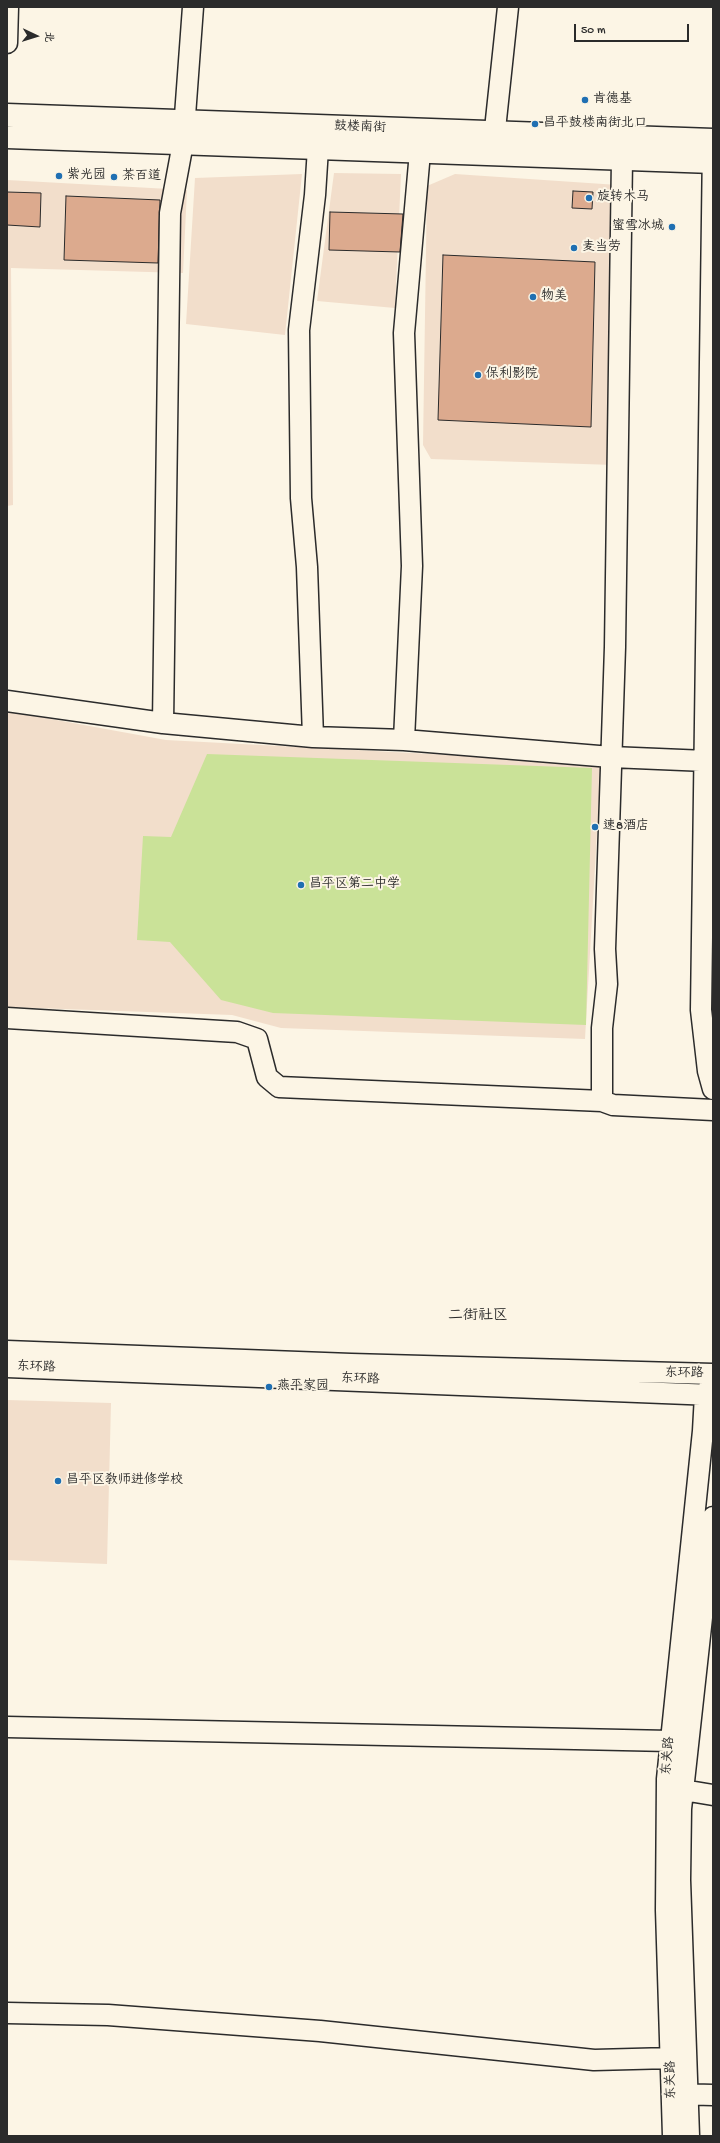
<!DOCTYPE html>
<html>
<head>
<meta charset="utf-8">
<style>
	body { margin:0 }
	#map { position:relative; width:720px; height:2143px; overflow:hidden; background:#fcf5e5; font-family:"Gochi Hand","LXGW WenKai TC",sans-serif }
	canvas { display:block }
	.frame { position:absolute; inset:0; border:8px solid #2b2b2b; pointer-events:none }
	.north { position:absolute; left:16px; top:16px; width:40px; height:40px; -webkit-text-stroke:3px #fcf5e5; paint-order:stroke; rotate:94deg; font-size:11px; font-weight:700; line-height:16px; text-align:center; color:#2b2b2b }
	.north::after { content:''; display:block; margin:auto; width:14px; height:18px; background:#2b2b2b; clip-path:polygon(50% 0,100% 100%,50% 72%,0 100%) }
	.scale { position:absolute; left:574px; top:24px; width:115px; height:18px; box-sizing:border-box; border:2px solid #2b2b2b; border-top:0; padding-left:5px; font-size:12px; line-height:14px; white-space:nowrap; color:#2b2b2b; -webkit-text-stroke:3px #fcf5e5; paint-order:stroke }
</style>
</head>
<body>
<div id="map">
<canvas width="720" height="2143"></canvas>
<div class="frame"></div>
<div class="north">北</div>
<div class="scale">50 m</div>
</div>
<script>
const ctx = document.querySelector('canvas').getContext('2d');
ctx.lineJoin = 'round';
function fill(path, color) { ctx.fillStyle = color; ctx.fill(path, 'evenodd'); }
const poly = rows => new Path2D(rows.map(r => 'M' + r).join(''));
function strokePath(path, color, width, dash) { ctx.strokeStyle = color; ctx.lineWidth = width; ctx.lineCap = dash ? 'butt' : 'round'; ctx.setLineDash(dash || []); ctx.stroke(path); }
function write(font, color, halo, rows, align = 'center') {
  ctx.font = font + ' "Gochi Hand","LXGW WenKai TC",sans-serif'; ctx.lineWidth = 4; ctx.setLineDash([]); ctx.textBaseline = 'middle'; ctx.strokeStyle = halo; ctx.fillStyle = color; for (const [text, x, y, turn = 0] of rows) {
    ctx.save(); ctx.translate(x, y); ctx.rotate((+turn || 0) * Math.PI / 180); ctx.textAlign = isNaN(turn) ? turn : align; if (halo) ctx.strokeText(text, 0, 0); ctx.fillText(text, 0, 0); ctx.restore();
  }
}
fill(poly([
	[334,173,401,174,395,308,317,301],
	[302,174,285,335,186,324,195,178],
	[455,174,618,185,614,465,431,459,423,445,427,186],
	[7,180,187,190,183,273,11,268,13,505,7,506],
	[7,711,166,740,601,763,585,1039,281,1028,232,1015,7,1007],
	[7,1400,111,1403,107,1564,7,1560]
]), '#f2decb');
fill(poly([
	[207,754,592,768,586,1025,273,1013,221,1000,170,942,137,940,143,836,171,837]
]), '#cae298');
const building = poly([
	[573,191,593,192,592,209,572,208,573,191],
	[7,192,41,193,40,227,7,225,7,192],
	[66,196,160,200,158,263,64,260,66,196],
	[330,212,403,214,400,252,329,250,330,212],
	[443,255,595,262,591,427,438,420,443,255]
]);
fill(building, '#dcaa8e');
strokePath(building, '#2b2b2b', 1);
const minor = poly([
	[7,43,8,7],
	[713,146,701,1010,708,1071,713,1089],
	[493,148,508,7],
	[7,701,163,723,313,737,404,740,611,757,706,761],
	[163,723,170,213,183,143,193,7],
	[313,737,307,567,301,498,299,330,315,195,318,148],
	[404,740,412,566,404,333,420,152],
	[7,1018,237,1032,257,1039,267,1077,279,1087,602,1101,613,1105,713,1110],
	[602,1101,602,1028,607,984,605,949,615,647,622,159],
	[7,1351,351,1364,713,1374],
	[7,1367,713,1395],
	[7,1727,670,1741],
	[683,1790,713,1795],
	[7,2013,108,2015,320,2031,594,2060,671,2058],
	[675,2094,713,2095],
	[673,2136,666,1910,667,1779,703,1431,705,1395,713,1381],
	[689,2136,680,1880,681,1809,713,1517]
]);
const major = poly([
	[7,115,713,140],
	[7,137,713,162]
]);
strokePath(minor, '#2b2b2b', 23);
strokePath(major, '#2b2b2b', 25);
strokePath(minor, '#fcf5e5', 20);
strokePath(major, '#fcf5e5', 22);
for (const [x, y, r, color] of [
	[585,100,4,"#1f6fb2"],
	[535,124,4,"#1f6fb2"],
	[59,176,4,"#1f6fb2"],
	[114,177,4,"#1f6fb2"],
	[589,198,4,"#1f6fb2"],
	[672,227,4,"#1f6fb2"],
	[574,248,4,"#1f6fb2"],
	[533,297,4,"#1f6fb2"],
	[478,375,4,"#1f6fb2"],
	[595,827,4,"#1f6fb2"],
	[301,885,4,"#1f6fb2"],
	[269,1387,4,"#1f6fb2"],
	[58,1481,4,"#1f6fb2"]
]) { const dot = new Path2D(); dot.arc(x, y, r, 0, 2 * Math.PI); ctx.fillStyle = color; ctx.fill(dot); strokePath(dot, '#fcf5e5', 1.5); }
write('13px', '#2b2b2b', '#fcf5e5', [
	["肯德基",593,100],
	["昌平鼓楼南街北口",543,124],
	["紫光园",67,176],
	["茶百道",122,177],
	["旋转木马",597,198],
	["蜜雪冰城",664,227,"right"],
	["麦当劳",582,248],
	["物美",541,297],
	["保利影院",486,375],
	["速8酒店",603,827],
	["昌平区第二中学",309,885],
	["燕平家园",277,1387],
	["昌平区教师进修学校",66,1481]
], 'left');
write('13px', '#2b2b2b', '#fcf5e5', [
	["鼓楼南街",360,128,2],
	["东环路",36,1368,2],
	["东环路",684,1374,1],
	["东环路",360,1380,2],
	["东关路",669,1756,-85],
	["东关路",672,2080,-91]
]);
write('15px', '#2b2b2b', '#fcf5e5', [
	["二街社区",478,1317]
]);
</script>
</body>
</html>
